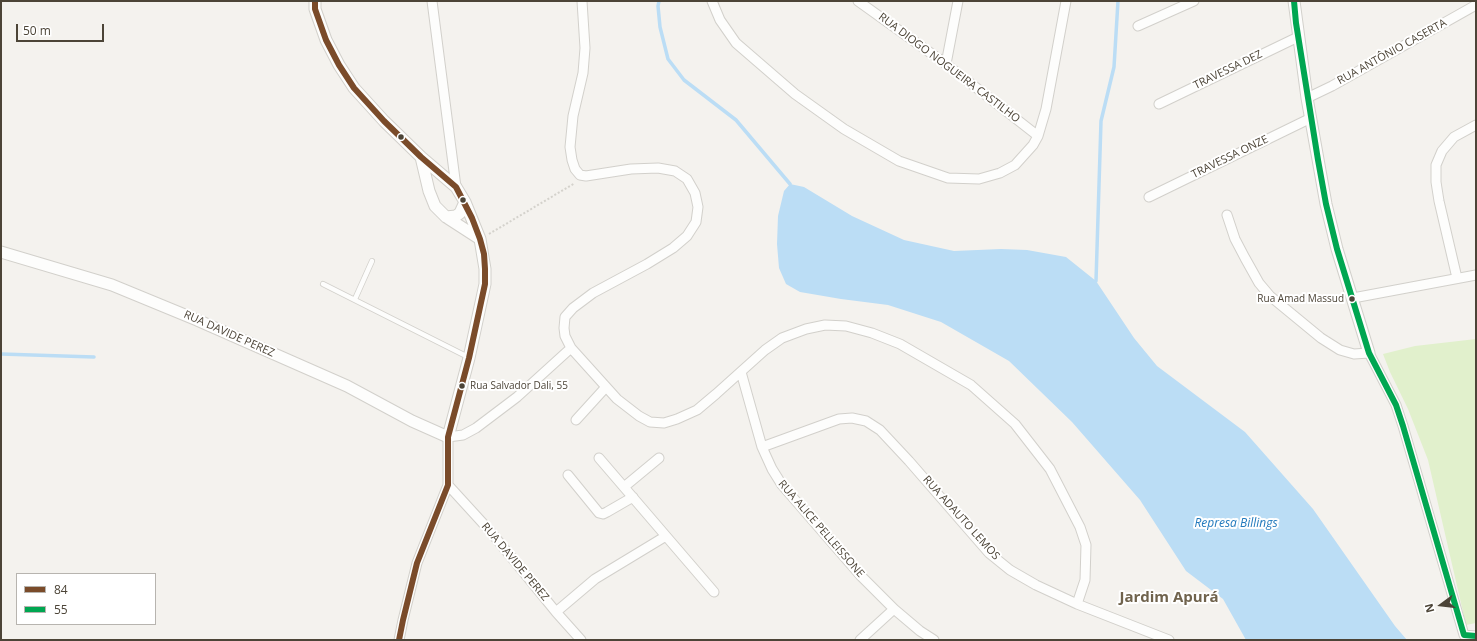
<!DOCTYPE html>
<html>
<head>
<meta charset="utf-8">
<style>
	body { margin:0 }
	#map { position:relative; width:1477px; height:641px; overflow:hidden; background:#f4f2ee; font-family:"Open Sans",sans-serif }
	canvas { display:block }
	.frame { position:absolute; inset:0; border:2px solid #4c4437; pointer-events:none }
	.legend { position:absolute; left:16px; top:573px; width:140px; height:52px; box-sizing:border-box; background:#fff; border:1px solid #b7b4af; margin:0; padding:5px 7px; list-style:none; font-size:12px; color:#4c4437 }
	.legend li { display:flex; align-items:center; gap:8px; height:20px }
	.legend b { width:20px; border:1px solid #b7b4af }
	.north { position:absolute; left:1421px; top:585px; width:40px; height:40px; -webkit-text-stroke:3px #fff; paint-order:stroke; rotate:255deg; font-size:11px; font-weight:700; line-height:16px; text-align:center; color:#4c4437 }
	.north::after { content:''; display:block; margin:auto; width:14px; height:18px; background:#4c4437; clip-path:polygon(50% 0,100% 100%,50% 72%,0 100%) }
	.scale { position:absolute; left:16px; top:24px; width:88px; height:18px; box-sizing:border-box; border:2px solid #4c4437; border-top:0; padding-left:5px; font-size:12px; line-height:14px; white-space:nowrap; color:#4c4437; -webkit-text-stroke:3px #fff; paint-order:stroke }
</style>
</head>
<body>
<div id="map">
<canvas width="1477" height="641"></canvas>
<div class="frame"></div>
<ul class="legend">
<li><b style="height:5px;background:#7a4b2a"></b>84</li>
<li><b style="height:5px;background:#00a651"></b>55</li>
</ul>
<div class="north">N</div>
<div class="scale">50 m</div>
</div>
<script>
const ctx = document.querySelector('canvas').getContext('2d');
ctx.lineJoin = 'round';
function fill(path, color) { ctx.fillStyle = color; ctx.fill(path, 'evenodd'); }
const poly = rows => new Path2D(rows.map(r => 'M' + r).join(''));
function strokePath(path, color, width, dash) { ctx.strokeStyle = color; ctx.lineWidth = width; ctx.lineCap = dash ? 'butt' : 'round'; ctx.setLineDash(dash || []); ctx.stroke(path); }
function write(font, color, halo, rows, align = 'center') {
  ctx.font = font + ' "Open Sans",sans-serif'; ctx.lineWidth = 4; ctx.setLineDash([]); ctx.textBaseline = 'middle'; ctx.strokeStyle = halo; ctx.fillStyle = color; for (const [text, x, y, turn = 0] of rows) {
    ctx.save(); ctx.translate(x, y); ctx.rotate((+turn || 0) * Math.PI / 180); ctx.textAlign = isNaN(turn) ? turn : align; if (halo) ctx.strokeText(text, 0, 0); ctx.fillText(text, 0, 0); ctx.restore();
  }
}
fill(poly([
	[1476,339,1476,623,1466,625,1428,460,1408,409,1390,372,1383,354,1415,346]
]), '#e1f0cc');
fill(poly([
	[790,184,804,187,852,216,904,240,954,251,1001,249,1027,250,1066,257,1096,281,1134,338,1157,366,1245,432,1313,509,1395,626,1407,640,1246,640,1223,599,1186,571,1140,500,1072,422,1009,361,941,322,888,305,841,299,800,292,786,284,779,268,777,244,778,216,784,191]
]), '#bbddf5');
strokePath(poly([
	[659,1,658,6,660,27,668,59,684,80,736,120,790,184],
	[1096,281,1101,121,1114,67,1118,1],
	[1,354,94,357]
]), '#bbddf5', 3.5);
const service = poly([
	[323,284,468,357],
	[355,299,372,261]
]);
const minor = poly([
	[432,1,456,187],
	[582,1,585,48,583,73,573,116,570,147,572,160,575,169,580,175,586,176,631,169,658,168,675,171,687,179,695,193,698,207,696,222,687,236,673,248,647,264,593,293,573,308,565,317,564,328,565,336,571,348,617,399,639,416,650,422,664,423,677,419,697,410,716,394,765,350,782,338,806,329,825,325,846,326,872,333,900,344,971,385,1015,424,1050,469,1080,527,1086,545,1085,580,1077,604],
	[712,1,720,20,736,43,795,94,844,129,899,161,948,178,979,179,1000,173,1015,165,1033,145,1038,136,1046,109,1066,1],
	[858,1,946,64,1038,136],
	[1138,26,1194,1],
	[946,64,958,1],
	[1307,98,1332,86,1476,5],
	[1159,104,1298,37],
	[1149,197,1311,118],
	[1227,215,1235,239,1245,258,1259,283,1270,296,1321,338,1340,350,1354,354,1369,353,1396,405,1403,426,1464,635,1476,636],
	[1457,278,1439,201,1436,182,1436,165,1442,151,1454,137,1476,125],
	[1353,298,1476,275],
	[741,372,762,447,772,469,782,485,860,575,894,609],
	[576,420,606,387],
	[762,447,839,419,852,418,866,421,880,430,909,461,989,553,1010,570,1036,585,1077,604,1169,640],
	[599,458,714,592],
	[568,475,599,513,603,514,607,512,633,497],
	[448,485,490,531,556,612,581,640],
	[624,487,659,458],
	[556,612,595,579,666,536],
	[399,640,403,620,417,563,448,485,448,437,463,435,476,428,517,397,571,348],
	[860,640,894,609,920,631,934,640]
]);
const tertiary = poly([
	[1294,1,1307,98,1326,204,1337,249,1369,353],
	[421,157,429,191,435,206,446,217,480,239],
	[446,217,456,216,460,213,465,202],
	[1,252,112,285,197,320,347,386,412,421,448,437,469,358,485,284,485,269,480,239,465,202,456,187,421,157,384,121,354,88,339,65,326,40,315,9,315,1]
]);
strokePath(service, '#d2d0cb', 6);
strokePath(minor, '#d2d0cb', 11);
strokePath(tertiary, '#d2d0cb', 13);
strokePath(poly([
	[489,234,575,183]
]), '#d4d2cc', 2, [2, 2]);
strokePath(service, '#fdfdfc', 4.5);
strokePath(minor, '#fdfdfc', 9);
strokePath(tertiary, '#fdfdfc', 11);
strokePath(poly([
	[315,1,315,9,326,40,339,65,354,88,384,121,421,157,456,187,472,218,480,239,484,254,485,269,485,284,469,358,448,437,448,485,417,563,403,620,399,640]
]), '#7a4b2a', 6);
strokePath(poly([
	[1294,1,1296,23,1318,160,1326,204,1337,249,1369,353,1396,405,1403,426,1464,635,1476,636]
]), '#00a651', 6);
for (const [x, y, r, color] of [
	[401,137,3.5,"#4c4437"],
	[463,200,3.5,"#4c4437"],
	[1352,299,3.5,"#4c4437"],
	[462,386,3.5,"#4c4437"]
]) { const dot = new Path2D(); dot.arc(x, y, r, 0, 2 * Math.PI); ctx.fillStyle = color; ctx.fill(dot); strokePath(dot, '#fff', 1.5); }
write('10px', '#4c4437', '#fff', [
	["Rua Amad Massud",1344,299],
	["Rua Salvador Dali, 55",470,386,"left"]
], 'right');
write('11px', '#4c4437', '#fff', [
	["RUA ANTÔNIO CASERTA",1392,52,-29],
	["RUA DIOGO NOGUEIRA CASTILHO",949,68,37],
	["TRAVESSA DEZ",1228,70,-26],
	["TRAVESSA ONZE",1230,157,-26],
	["RUA DAVIDE PEREZ",229,334,24],
	["RUA ADAUTO LEMOS",961,518,48],
	["RUA ALICE PELLEISSONE",821,529,49],
	["RUA DAVIDE PEREZ",515,562,50]
]);
write('italic 12px', '#227abd', '#fff', [
	["Represa Billings",1236,524]
]);
write('bold 15px', '#70634d', '#fff', [
	["Jardim Apurá",1169,598]
]);
</script>
</body>
</html>
